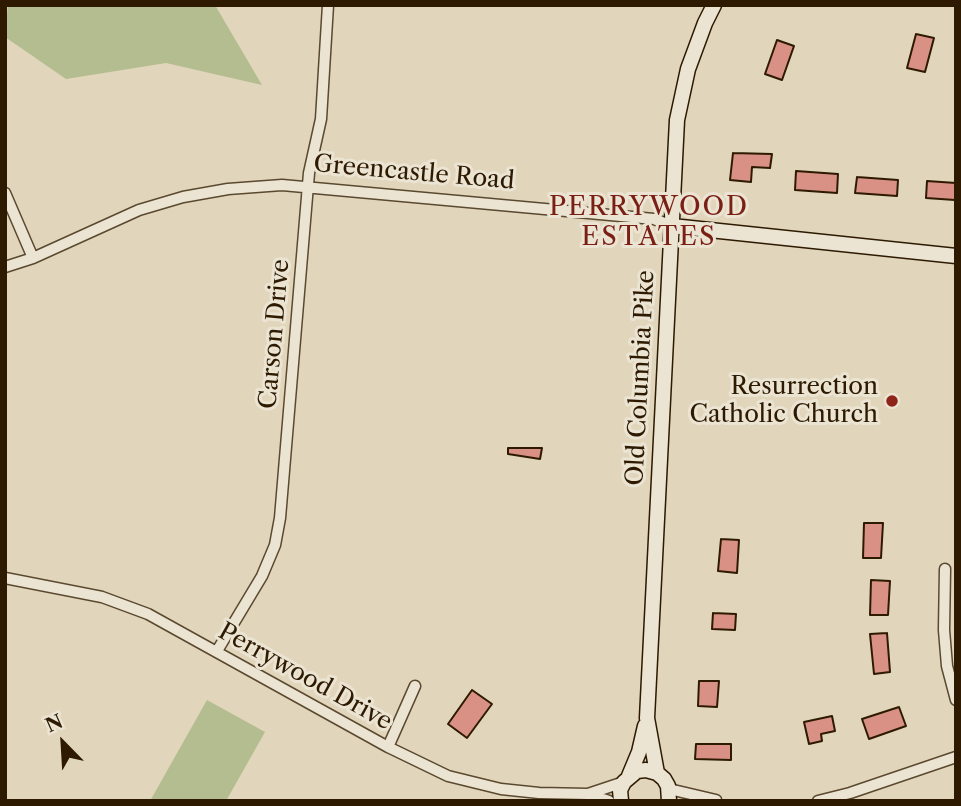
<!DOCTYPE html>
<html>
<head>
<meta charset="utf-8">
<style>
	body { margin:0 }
	#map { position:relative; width:961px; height:806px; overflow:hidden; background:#e1d5bb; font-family:"Libre Caslon Text",serif }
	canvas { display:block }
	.frame { position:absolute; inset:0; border:7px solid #2d1a00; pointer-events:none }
	.north { position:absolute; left:28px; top:708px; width:70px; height:70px; -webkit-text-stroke:5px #ece4d3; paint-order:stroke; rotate:336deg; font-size:19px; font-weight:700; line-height:28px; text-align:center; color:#2d1a00 }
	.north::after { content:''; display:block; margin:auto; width:24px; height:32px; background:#2d1a00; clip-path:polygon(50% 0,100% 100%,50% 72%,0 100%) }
</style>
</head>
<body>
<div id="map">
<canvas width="961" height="806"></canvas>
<div class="frame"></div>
<div class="north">N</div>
</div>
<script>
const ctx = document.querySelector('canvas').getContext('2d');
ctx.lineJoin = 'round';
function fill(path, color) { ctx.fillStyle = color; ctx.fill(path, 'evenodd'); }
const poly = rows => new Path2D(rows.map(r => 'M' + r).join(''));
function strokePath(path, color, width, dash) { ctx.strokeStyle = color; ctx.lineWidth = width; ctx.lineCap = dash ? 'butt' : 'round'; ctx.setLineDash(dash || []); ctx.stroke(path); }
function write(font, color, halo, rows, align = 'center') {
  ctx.font = font + ' "Libre Caslon Text",serif'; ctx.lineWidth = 6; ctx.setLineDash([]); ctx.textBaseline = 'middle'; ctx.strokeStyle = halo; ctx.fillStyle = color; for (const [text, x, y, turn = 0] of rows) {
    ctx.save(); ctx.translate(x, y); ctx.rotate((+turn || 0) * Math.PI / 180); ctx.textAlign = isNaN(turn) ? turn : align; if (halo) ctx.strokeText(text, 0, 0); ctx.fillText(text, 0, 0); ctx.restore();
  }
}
fill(poly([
	[8,5,215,5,262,85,166,63,66,79,5,37],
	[207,700,265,732,226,801,150,801]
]), '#b4bd8f');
const building = poly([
	[916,34,934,38,925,72,907,68,916,34],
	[777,40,794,46,782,80,765,74,777,40],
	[733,153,772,154,770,168,752,167,751,182,730,180,733,153],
	[796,171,838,174,837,193,795,190,796,171],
	[857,177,898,180,897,196,855,193,857,177],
	[927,181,956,183,955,200,926,198,927,181],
	[508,448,542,448,540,459,508,454,508,448],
	[864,523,883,523,881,558,863,558,864,523],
	[721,539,739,540,737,573,718,571,721,539],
	[871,580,890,581,888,615,870,615,871,580],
	[713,613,736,614,735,630,712,629,713,613],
	[887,633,890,672,874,674,870,634,887,633],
	[699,681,719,681,717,707,698,706,699,681],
	[472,690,492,704,467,738,448,724,472,690],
	[899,707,906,726,869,739,862,719,899,707],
	[832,716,835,731,821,734,822,741,809,744,804,722,832,716],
	[696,744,731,744,731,760,695,759,696,744]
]);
fill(building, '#d89184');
strokePath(building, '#2d1a00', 2);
const street = poly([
	[5,193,33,258],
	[5,267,33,258,139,210,183,197,228,189,282,185,654,219,672,226],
	[945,569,944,630,947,666,956,700],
	[5,578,102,597,148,614,388,747,448,776,501,789,539,793,588,794],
	[217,651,262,576,275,545,280,518,309,173,321,119,328,5],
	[388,747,415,686],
	[669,789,716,800,711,801],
	[609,801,588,794,624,782],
	[818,801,850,793,956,757]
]);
const secondary = poly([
	[672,226,956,256],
	[657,773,647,718,677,120,688,69,705,23,714,5],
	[629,776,639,752,645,726],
	[621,801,620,790,624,782,637,771,646,770,657,773,664,779,668,786,669,801]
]);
strokePath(street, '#5a492f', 13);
strokePath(secondary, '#2d1a00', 17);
strokePath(street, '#ece4d3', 10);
strokePath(secondary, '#ece4d3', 14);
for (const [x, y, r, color] of [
	[892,401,7,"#8f2418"]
]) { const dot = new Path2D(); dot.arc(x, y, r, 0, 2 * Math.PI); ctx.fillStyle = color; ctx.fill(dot); strokePath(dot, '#ece4d3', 2.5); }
write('24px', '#2d1a00', '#ece4d3', [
	["Greencastle Road",414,173,5],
	["Carson Drive",275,334,-85],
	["Old Columbia Pike",641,378,-87],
	["Perrywood Drive",305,677,29]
]);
write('24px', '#2d1a00', '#ece4d3', [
	["Resurrection",878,387],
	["Catholic Church",878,415]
], 'right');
ctx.letterSpacing = '2px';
write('26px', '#7a1f14', '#ece4d3', [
	["PERRYWOOD",649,207],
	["ESTATES",649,237]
]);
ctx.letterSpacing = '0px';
</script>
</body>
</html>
